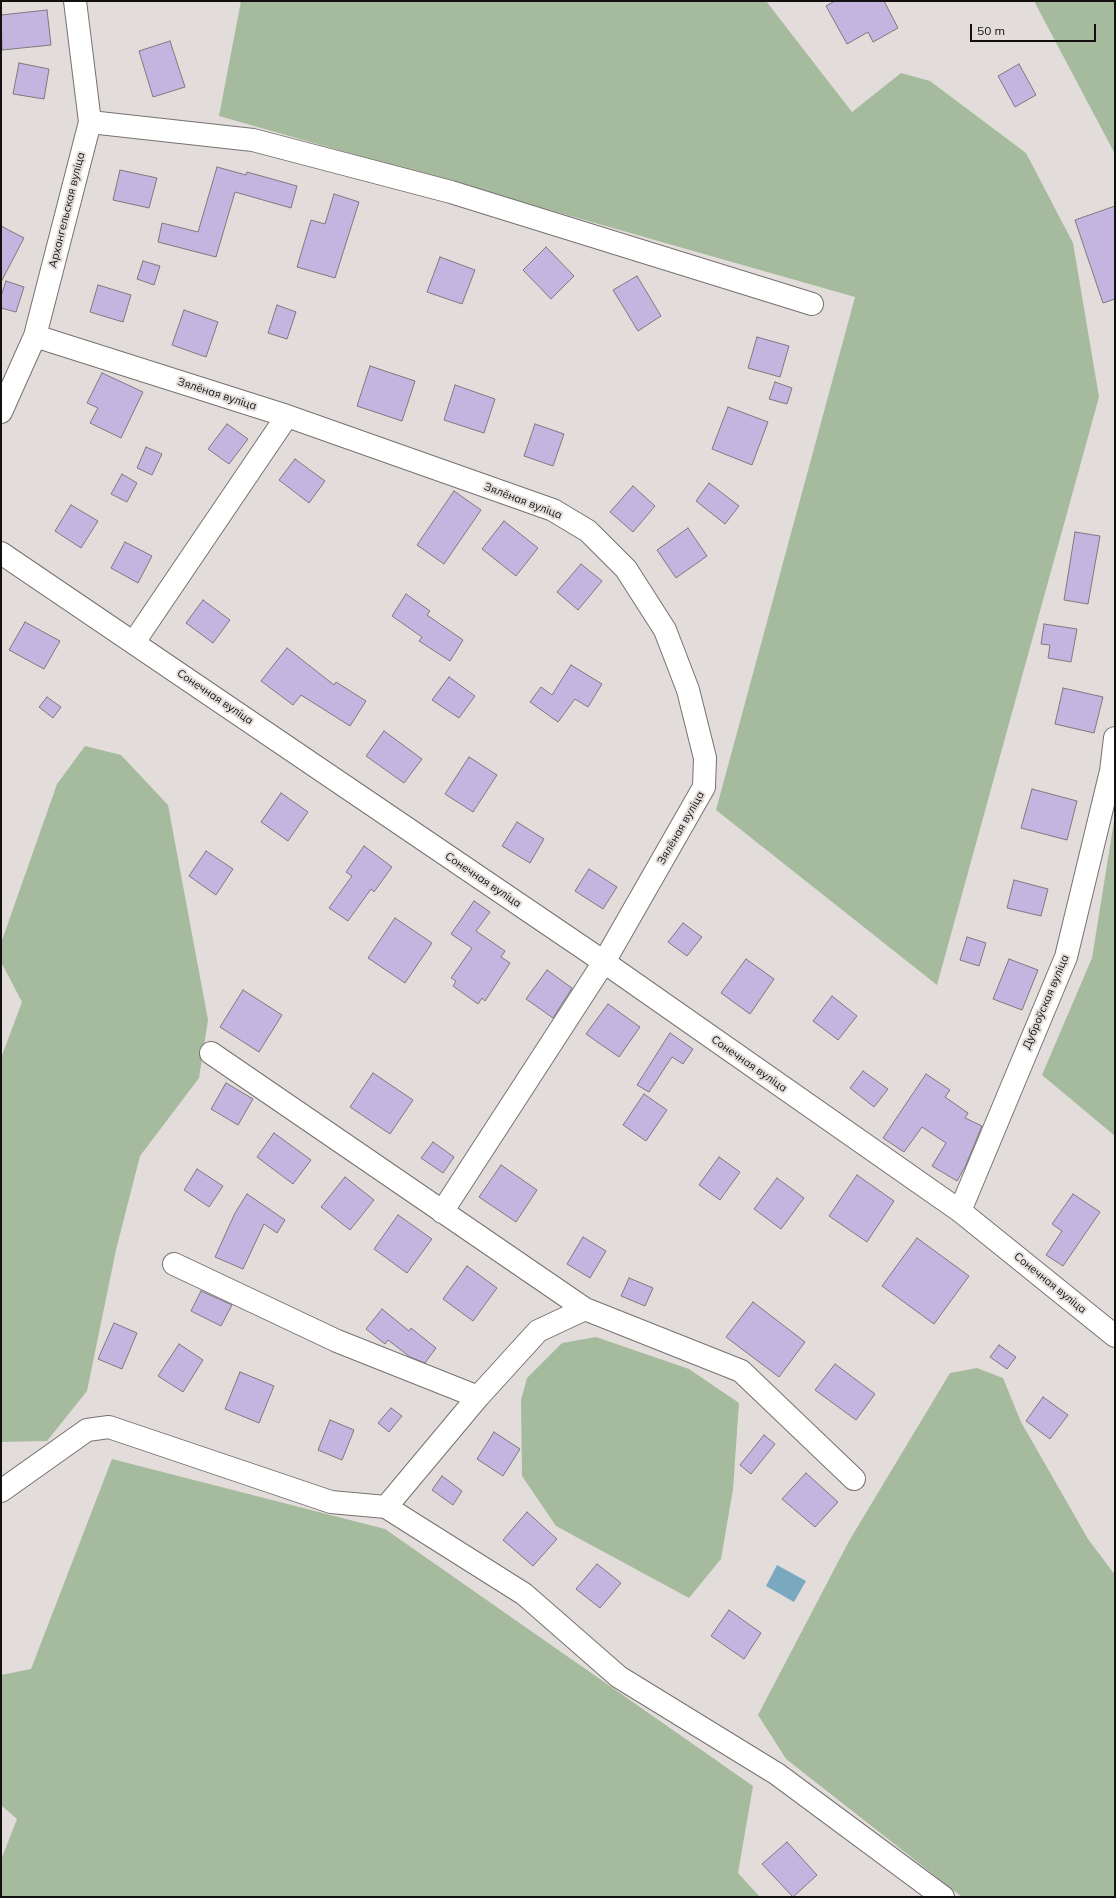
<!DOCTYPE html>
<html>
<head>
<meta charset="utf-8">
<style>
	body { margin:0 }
	#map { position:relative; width:1116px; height:1898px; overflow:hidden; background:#e2ddda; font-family:Mulish,sans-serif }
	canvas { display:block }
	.frame { position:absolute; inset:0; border:2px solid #121110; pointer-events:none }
	.scale { position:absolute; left:970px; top:24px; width:126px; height:18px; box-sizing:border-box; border:2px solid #121110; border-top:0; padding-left:5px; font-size:12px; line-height:14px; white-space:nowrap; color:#121110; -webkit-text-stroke:3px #e2ddda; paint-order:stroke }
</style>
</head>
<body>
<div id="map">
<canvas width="1116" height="1898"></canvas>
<div class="frame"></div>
<div class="scale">50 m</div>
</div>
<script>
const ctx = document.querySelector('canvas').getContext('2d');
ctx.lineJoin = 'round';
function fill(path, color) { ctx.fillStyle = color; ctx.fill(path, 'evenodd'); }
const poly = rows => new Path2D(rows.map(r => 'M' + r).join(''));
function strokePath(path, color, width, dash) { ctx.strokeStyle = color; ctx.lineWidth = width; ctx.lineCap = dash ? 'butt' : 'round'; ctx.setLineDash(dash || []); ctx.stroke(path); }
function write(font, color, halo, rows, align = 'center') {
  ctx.font = font + ' Mulish,sans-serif'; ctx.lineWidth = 4; ctx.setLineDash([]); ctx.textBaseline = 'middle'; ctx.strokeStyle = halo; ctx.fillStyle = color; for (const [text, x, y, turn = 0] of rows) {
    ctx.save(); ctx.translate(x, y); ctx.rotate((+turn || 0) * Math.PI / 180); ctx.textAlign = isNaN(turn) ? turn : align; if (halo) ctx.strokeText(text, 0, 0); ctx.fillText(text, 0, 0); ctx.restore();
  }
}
fill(poly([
	[241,1,766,1,852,112,901,73,930,81,1026,153,1073,243,1099,397,937,985,716,810,855,297,219,116],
	[1034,1,1115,1,1115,154],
	[85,746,121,755,168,805,208,1020,199,1078,140,1156,116,1250,87,1391,47,1441,1,1442,1,1058,22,1002,1,962,1,943,57,784],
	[1115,815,1115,1136,1042,1075,1092,958],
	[596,1337,689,1369,739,1403,733,1489,721,1559,689,1598,556,1526,522,1476,521,1400,527,1378,562,1343],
	[977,1368,1003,1378,1021,1422,1088,1539,1115,1575,1115,1897,962,1897,786,1759,758,1715,849,1541,950,1373],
	[112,1459,385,1529,753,1786,738,1873,760,1897,1,1897,1,1860,17,1819,1,1805,1,1675,31,1669]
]), '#a6bb9e');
fill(poly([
	[777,1565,806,1581,794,1602,766,1586]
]), '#7ba8c1');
const building = poly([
	[835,1,884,1,898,28,873,42,868,32,847,44,826,6,835,1],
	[47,10,51,45,2,50,1,15,47,10],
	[170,41,185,87,153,97,139,51,170,41],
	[19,63,49,69,44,99,13,94,19,63],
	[1019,64,1036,95,1015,107,998,76,1019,64],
	[217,167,246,175,247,172,297,186,291,208,235,192,216,257,158,242,162,223,198,232,217,167],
	[120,170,157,178,149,208,113,200,120,170],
	[334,194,359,202,335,278,297,267,311,220,325,224,334,194],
	[1115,206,1115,299,1103,303,1075,220,1115,206],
	[1,226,24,238,1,282,1,226],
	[546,247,574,276,551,299,523,270,546,247],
	[440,257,475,270,462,304,427,292,440,257],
	[143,261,160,266,154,285,137,279,143,261],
	[637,276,661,316,638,331,613,290,637,276],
	[6,281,24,287,16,312,1,308,1,296,6,281],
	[98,285,131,295,123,322,90,312,98,285],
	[277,305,296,312,287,339,268,333,277,305],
	[184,310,218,322,206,357,172,345,184,310],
	[757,337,789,346,780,377,748,368,757,337],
	[370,366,415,381,402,421,357,406,370,366],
	[102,373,143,392,121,438,90,423,98,408,87,403,102,373],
	[775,382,792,388,787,404,769,399,775,382],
	[455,385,495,399,484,433,444,420,455,385],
	[728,407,768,422,752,465,712,449,728,407],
	[227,424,248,439,229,464,208,449,227,424],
	[535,424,564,434,553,466,524,456,535,424],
	[146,447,162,454,152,475,137,468,146,447],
	[295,459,325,481,309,503,279,480,295,459],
	[122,474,137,483,127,502,111,494,122,474],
	[709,483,739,506,725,524,696,501,709,483],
	[633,486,655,506,633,532,610,512,633,486],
	[454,491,481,510,444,564,417,545,454,491],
	[71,505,98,521,81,548,55,531,71,505],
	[504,521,538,548,516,576,482,549,504,521],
	[688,528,707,556,676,578,657,550,688,528],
	[1075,532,1100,536,1088,604,1064,600,1075,532],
	[125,542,152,556,138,583,111,568,125,542],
	[581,564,602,581,578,610,557,592,581,564],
	[406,594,430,611,427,615,463,640,450,661,419,641,422,637,392,616,406,594],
	[203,600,230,620,213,643,186,623,203,600],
	[25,622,60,641,44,669,9,650,25,622],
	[1044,624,1077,629,1071,662,1048,658,1050,645,1041,644,1044,624],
	[287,648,334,685,336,682,366,701,350,726,301,695,293,705,261,681,287,648],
	[571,665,602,684,588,707,575,699,558,722,530,702,541,687,552,695,571,665],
	[449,677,475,696,459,718,432,700,449,677],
	[1063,688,1103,697,1094,733,1055,724,1063,688],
	[47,697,61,707,53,718,39,707,47,697],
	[384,731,422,759,404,783,366,756,384,731],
	[469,757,497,775,473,812,445,794,469,757],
	[1032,789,1077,801,1067,840,1021,828,1032,789],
	[281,793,308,812,288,841,261,822,281,793],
	[517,822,544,839,530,863,502,846,517,822],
	[364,846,392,867,374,892,371,889,348,921,329,908,352,876,346,872,364,846],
	[206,851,233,869,216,895,189,876,206,851],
	[589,869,617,887,603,909,575,891,589,869],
	[1014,880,1048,889,1041,916,1007,908,1014,880],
	[474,901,490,912,476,931,505,951,501,957,510,963,485,1001,482,998,478,1004,453,986,456,981,451,978,472,948,451,934,474,901],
	[395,918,432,943,405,983,368,958,395,918],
	[683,923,702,937,687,956,668,942,683,923],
	[967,937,986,943,979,966,960,960,967,937],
	[746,959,774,979,750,1014,721,993,746,959],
	[1009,959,1038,970,1022,1010,993,999,1009,959],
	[547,970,572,988,553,1018,526,999,547,970],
	[243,990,282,1015,259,1052,220,1027,243,990],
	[832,996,857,1016,838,1040,813,1021,832,996],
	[608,1004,640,1027,619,1057,586,1034,608,1004],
	[670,1033,693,1049,683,1064,672,1057,649,1092,637,1085,670,1033],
	[863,1071,888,1089,874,1107,850,1088,863,1071],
	[373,1073,413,1100,390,1134,350,1107,373,1073],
	[926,1074,950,1090,945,1097,968,1113,965,1118,982,1126,965,1167,957,1181,932,1166,946,1143,922,1127,904,1152,883,1138,926,1074],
	[226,1083,253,1099,238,1125,211,1109,226,1083],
	[644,1094,667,1110,646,1141,623,1125,644,1094],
	[274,1133,311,1160,293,1184,257,1157,274,1133],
	[433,1142,454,1157,443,1173,421,1158,433,1142],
	[719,1157,740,1172,720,1200,699,1185,719,1157],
	[501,1165,537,1190,516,1222,479,1197,501,1165],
	[197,1169,223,1186,209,1207,184,1190,197,1169],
	[857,1175,894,1201,867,1242,829,1216,857,1175],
	[345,1177,374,1200,350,1230,321,1207,345,1177],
	[777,1178,804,1198,781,1229,754,1209,777,1178],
	[247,1194,285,1220,277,1233,264,1224,243,1269,215,1257,235,1213,247,1194],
	[1073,1194,1100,1212,1063,1266,1046,1255,1062,1231,1052,1224,1073,1194],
	[398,1215,432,1239,407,1273,374,1249,398,1215],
	[583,1237,606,1251,590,1278,567,1264,583,1237],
	[917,1238,969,1276,934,1324,882,1286,917,1238],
	[467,1266,497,1288,473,1321,443,1299,467,1266],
	[629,1278,653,1288,645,1306,621,1296,629,1278],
	[201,1291,232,1305,221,1326,191,1311,201,1291],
	[753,1302,805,1342,779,1377,726,1337,753,1302],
	[382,1309,409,1331,411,1328,436,1348,425,1363,410,1357,388,1340,385,1344,366,1329,382,1309],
	[114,1323,137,1333,122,1369,98,1359,114,1323],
	[179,1344,203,1360,183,1392,158,1376,179,1344],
	[999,1345,1016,1357,1007,1369,990,1357,999,1345],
	[835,1364,875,1394,856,1420,815,1390,835,1364],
	[240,1372,274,1386,259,1423,225,1409,240,1372],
	[1043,1397,1068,1415,1050,1439,1026,1421,1043,1397],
	[391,1408,402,1416,389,1432,378,1423,391,1408],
	[330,1420,354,1430,342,1460,318,1450,330,1420],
	[494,1432,520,1449,503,1476,477,1459,494,1432],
	[764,1435,775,1444,751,1474,740,1465,764,1435],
	[806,1473,838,1502,815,1527,782,1499,806,1473],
	[442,1476,462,1491,453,1505,432,1490,442,1476],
	[527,1512,557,1539,533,1566,503,1540,527,1512],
	[597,1564,621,1583,600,1608,576,1589,597,1564],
	[729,1610,761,1633,744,1659,711,1636,729,1610],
	[787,1842,817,1875,793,1897,762,1864,787,1842]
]);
fill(building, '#c3b5df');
strokePath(building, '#7c7a7f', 1);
const minor = poly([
	[90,122,253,140,451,192,812,304],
	[35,336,287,416,553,510,588,531,626,569,665,630,688,690,705,758,704,787,604,962,442,1212],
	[1,412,35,336,90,122,75,1],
	[1,553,604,962,960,1211,1115,1336],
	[134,642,287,416],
	[211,1053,585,1309,741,1371,854,1479],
	[960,1211,1066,957,1111,771,1115,738],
	[174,1264,337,1341,478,1397],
	[1,1491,87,1430,109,1427,331,1502,386,1507,524,1594,619,1677,777,1774,943,1897],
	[386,1507,478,1397,538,1331,585,1309]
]);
strokePath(minor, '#777270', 24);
strokePath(minor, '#fff', 22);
write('11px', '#121110', '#e2ddda', [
	["Архангельская вуліца",67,210,-76],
	["Зялёная вуліца",217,394,18],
	["Зялёная вуліца",523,501,21],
	["Сонечная вуліца",215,697,34],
	["Зялёная вуліца",681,828,-60],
	["Сонечная вуліца",483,880,34],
	["Дуброўская вуліца",1046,1002,-67],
	["Сонечная вуліца",749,1064,35],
	["Сонечная вуліца",1050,1283,39]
]);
</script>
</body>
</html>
